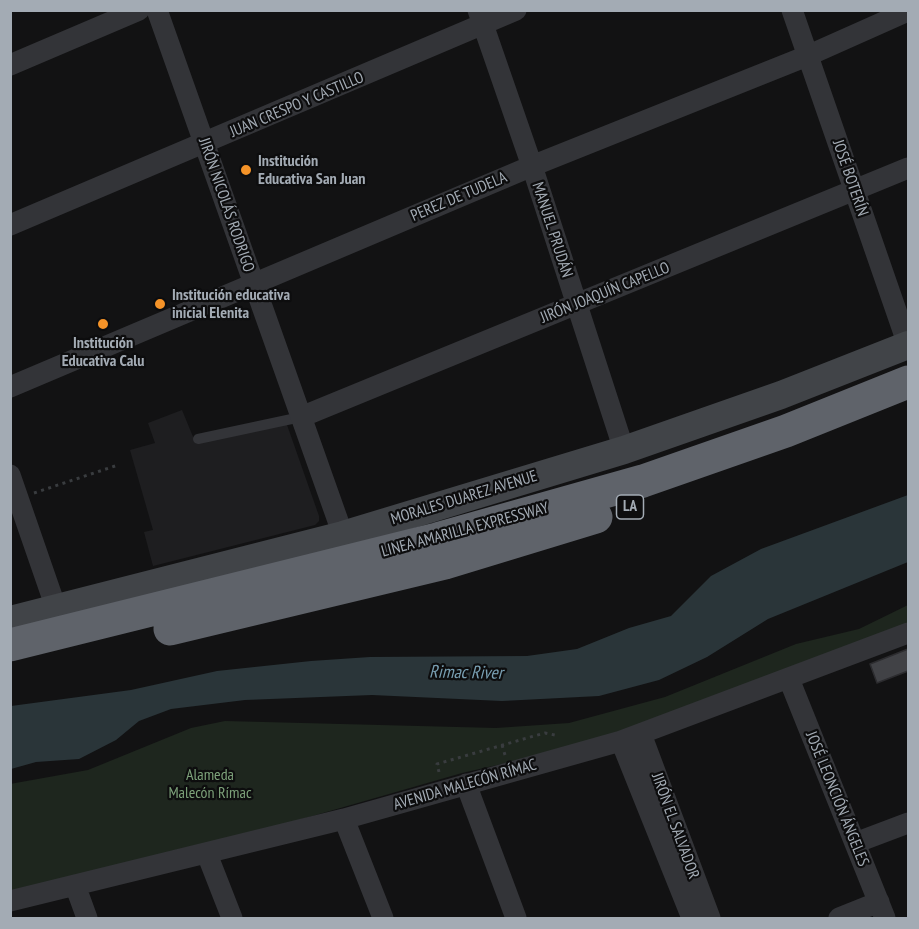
<!DOCTYPE html>
<html>
<head>
<meta charset="utf-8">
<style>
	body { margin:0 }
	#map { position:relative; width:919px; height:929px; overflow:hidden; background:#121213; font-family:"PT Sans Narrow",sans-serif }
	canvas { display:block }
	.frame { position:absolute; inset:0; border:12px solid #a3abb4; pointer-events:none }
</style>
</head>
<body>
<div id="map">
<canvas width="919" height="929"></canvas>
<div class="frame"></div>
</div>
<script>
const ctx = document.querySelector('canvas').getContext('2d');
ctx.lineJoin = 'round';
function fill(path, color) { ctx.fillStyle = color; ctx.fill(path, 'evenodd'); }
const poly = rows => new Path2D(rows.map(r => 'M' + r).join(''));
function strokePath(path, color, width, dash) { ctx.strokeStyle = color; ctx.lineWidth = width; ctx.lineCap = dash ? 'butt' : 'round'; ctx.setLineDash(dash || []); ctx.stroke(path); }
function write(font, color, halo, rows, align = 'center') {
  ctx.font = font + ' "PT Sans Narrow",sans-serif'; ctx.lineWidth = 4.5; ctx.setLineDash([]); ctx.textBaseline = 'middle'; ctx.strokeStyle = halo; ctx.fillStyle = color; for (const [text, x, y, turn = 0] of rows) {
    ctx.save(); ctx.translate(x, y); ctx.rotate((+turn || 0) * Math.PI / 180); ctx.textAlign = isNaN(turn) ? turn : align; if (halo) ctx.strokeText(text, 0, 0); ctx.fillText(text, 0, 0); ctx.restore();
  }
}
fill(poly([
	[182,410,196,444,286,422,319,516,319,521,315,525,153,566,144,532,153,530,130,450,155,443,148,423]
]), '#1e1e20');
fill(poly([
	[908,605,908,626,594,743,462,773,243,836,11,891,10,784,88,770,191,728,225,721,496,728,569,723,665,697,796,644,859,629]
]), '#1e261e');
fill(poly([
	[908,495,908,562,768,619,707,657,659,680,599,696,502,701,372,695,245,700,171,709,139,721,116,740,79,759,36,762,11,769,11,706,131,690,217,671,311,661,370,657,527,656,577,649,629,628,671,616,711,576,761,549]
]), '#2a3539');
const building = poly([
	[908,649,908,671,877,683,870,664,908,649]
]);
fill(building, '#414246');
strokePath(building, '#2c2c2f', 1.5);
strokePath(poly([
	[34,493,118,465],
	[502,745,505,755],
	[439,772,437,764,534,736,545,733,555,735,556,739]
]), '#393c3f', 3, [3, 4.5]);
strokePath(poly([
	[198,439,301,417]
]), '#333438', 10);
strokePath(poly([
	[157,10,343,535],
	[478,10,532,166,624,450],
	[792,10,908,345],
	[10,65,139,10],
	[10,225,516,10],
	[10,387,532,166,807,56,908,11],
	[301,417,908,168],
	[10,475,56,608],
	[789,679,885,918],
	[641,734,710,918],
	[621,741,692,918],
	[466,784,516,918],
	[344,819,383,918],
	[855,843,908,823],
	[207,854,232,918],
	[75,885,87,918],
	[10,901,344,819,621,741,908,633],
	[839,918,879,902]
]), '#333438', 21);
strokePath(poly([
	[10,620,343,535,624,450,781,395,908,345]
]), '#414448', 28);
strokePath(poly([
	[170,629,445,563,596,517],
	[10,645,437,539,643,481,786,431,908,382]
]), '#5f636a', 33);
for (const [x, y, r, color] of [
	[246,170,6,"#f59328"],
	[160,304,6,"#f59328"],
	[103,324,6,"#f59328"]
]) { const dot = new Path2D(); dot.arc(x, y, r, 0, 2 * Math.PI); ctx.fillStyle = color; ctx.fill(dot); strokePath(dot, '#0d0d0e', 2); }
for (const [x, y, w] of [
	[630,507,27]
]) { const box = new Path2D(); box.roundRect(x - w / 2, y - 12, w, 24, 4.5); ctx.fillStyle = '#0d0d0e'; ctx.fill(box); strokePath(box, '#a3abb4', 1.5); }
write('bold 15px', '#a3abb4', null, [
	["LA",630,507]
]);
write('16px', '#a3abb4', '#0d0d0e', [
	["JUAN CRESPO Y CASTILLO",297,105,-23],
	["JOSÉ BOTERÍN",850,178,71],
	["PEREZ DE TUDELA",459,197,-23],
	["JIRÓN NICOLÁS RODRIGO",226,205,71],
	["MANUEL PRUDÁN",552,230,72],
	["JIRÓN JOAQUÍN CAPELLO",605,293,-22],
	["MORALES DUAREZ AVENUE",464,498,-17],
	["LINEA AMARILLA EXPRESSWAY",465,530,-15],
	["AVENIDA MALECÓN RÍMAC",465,785,-16],
	["JOSÉ LEONCIÓN ÁNGELES",837,799,68],
	["JIRÓN EL SALVADOR",675,826,70]
]);
write('bold 16px', '#a3abb4', '#0d0d0e', [
	["Institución",258,161],
	["Educativa San Juan",258,179],
	["Institución educativa",172,295],
	["inicial Elenita",172,313],
	["Institución",103,343,"center"],
	["Educativa Calu",103,361,"center"]
], 'left');
write('16px', '#7ca079', '#0d0d0e', [
	["Alameda",210,775],
	["Malecón Rímac",210,793]
]);
write('italic 18px', '#789eb1', '#0d0d0e', [
	["Rimac River",466,673,1]
]);
</script>
</body>
</html>
